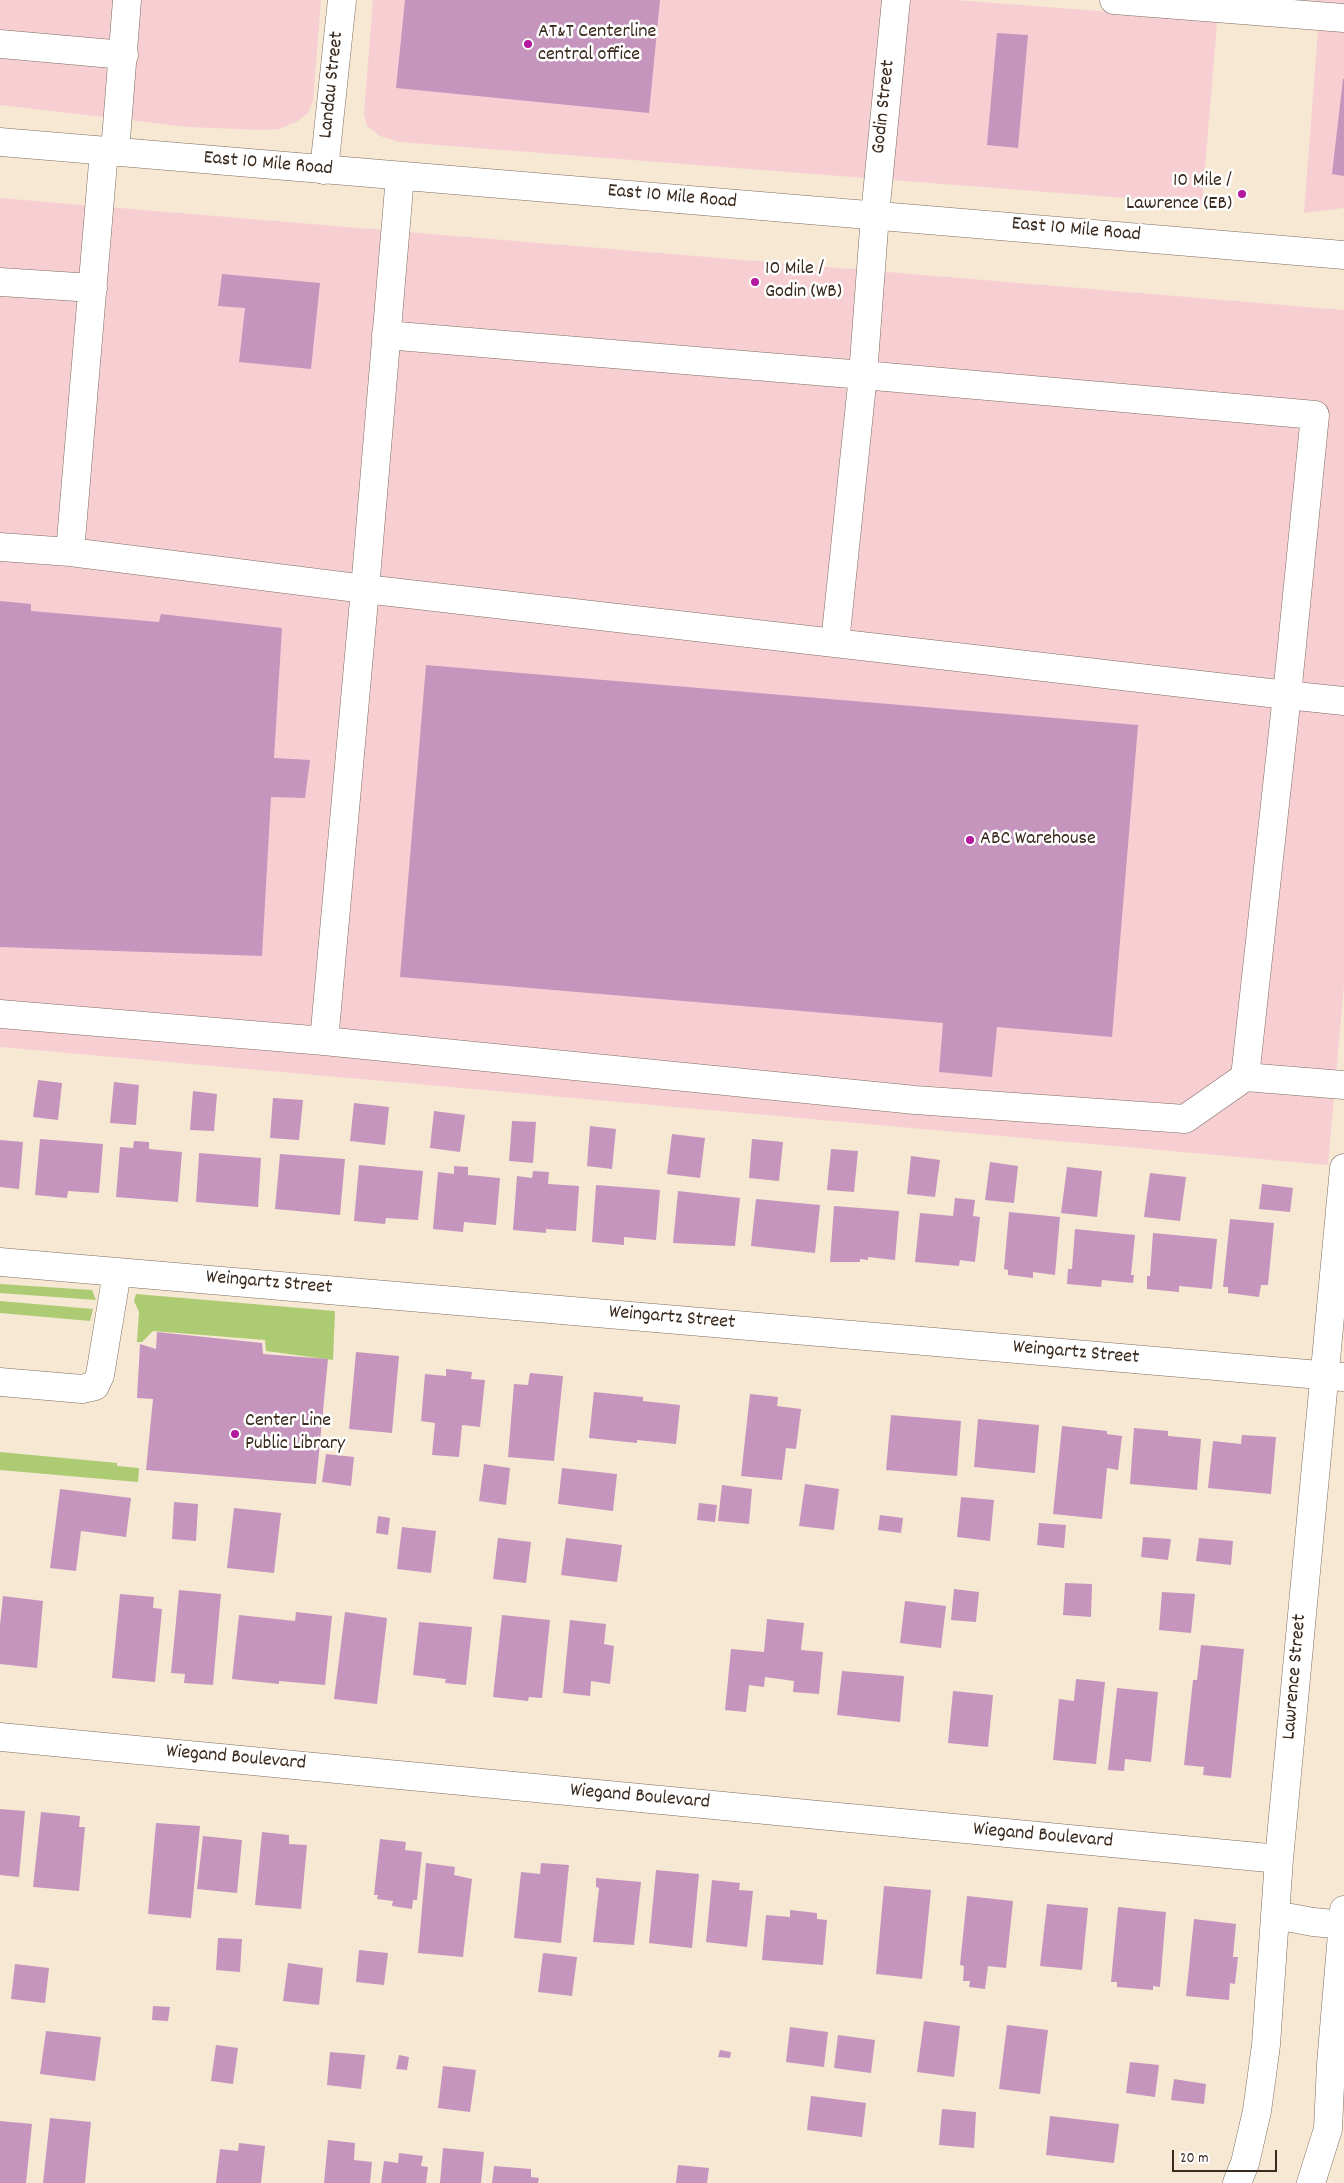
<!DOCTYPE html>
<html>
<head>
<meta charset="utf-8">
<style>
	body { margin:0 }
	#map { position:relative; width:1344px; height:2183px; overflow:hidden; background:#f7e8d4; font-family:Dekko,sans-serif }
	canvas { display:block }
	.scale { position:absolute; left:1172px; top:2150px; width:105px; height:22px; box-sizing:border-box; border:2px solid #3b2a1e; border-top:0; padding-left:6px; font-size:15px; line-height:18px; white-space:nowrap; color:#3b2a1e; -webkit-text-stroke:4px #fff; paint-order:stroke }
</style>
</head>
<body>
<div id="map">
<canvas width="1344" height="2183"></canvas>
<div class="scale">20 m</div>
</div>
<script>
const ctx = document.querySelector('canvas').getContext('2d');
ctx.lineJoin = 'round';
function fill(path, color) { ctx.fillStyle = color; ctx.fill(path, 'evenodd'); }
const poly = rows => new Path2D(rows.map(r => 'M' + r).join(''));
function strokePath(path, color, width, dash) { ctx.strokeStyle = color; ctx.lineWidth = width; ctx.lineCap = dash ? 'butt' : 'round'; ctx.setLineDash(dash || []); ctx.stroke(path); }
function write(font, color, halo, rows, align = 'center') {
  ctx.font = font + ' Dekko,sans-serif'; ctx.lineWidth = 5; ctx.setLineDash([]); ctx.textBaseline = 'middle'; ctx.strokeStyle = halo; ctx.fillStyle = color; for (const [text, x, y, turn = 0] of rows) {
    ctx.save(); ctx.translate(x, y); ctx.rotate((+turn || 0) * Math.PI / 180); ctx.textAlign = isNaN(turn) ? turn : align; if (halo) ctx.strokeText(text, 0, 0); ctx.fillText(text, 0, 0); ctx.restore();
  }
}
fill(poly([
	[0,0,321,0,313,101,308,113,298,121,279,129,260,130,188,127,0,105],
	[373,0,956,0,1177,17,1219,0,1202,204,399,142,380,136,367,126,364,113],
	[1285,0,1344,0,1344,208,1304,213,1320,4],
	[0,198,1344,310,1344,984,1328,1165,0,1047]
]), '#f7cfd3');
fill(poly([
	[0,1284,92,1290,96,1300,0,1293],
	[136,1294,335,1311,333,1360,266,1351,265,1340,153,1331,142,1342,137,1342,139,1312,134,1301],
	[0,1301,93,1309,90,1321,0,1313],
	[0,1452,117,1463,117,1466,139,1468,138,1482,0,1470]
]), '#accb73');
fill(poly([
	[405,0,660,0,649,113,396,88],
	[997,33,1028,35,1018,148,987,145],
	[1343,79,1344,79,1344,176,1332,174],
	[222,274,320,283,311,369,239,362,245,308,218,306],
	[0,601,31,604,31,611,159,622,161,614,282,628,274,758,310,760,305,798,271,797,262,956,0,947],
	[426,665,1138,725,1112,1037,997,1027,992,1077,939,1072,943,1023,400,977],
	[38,1080,62,1083,58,1120,33,1117],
	[114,1082,139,1085,136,1125,110,1123],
	[193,1091,217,1094,214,1131,190,1130],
	[273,1098,303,1100,299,1140,270,1138],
	[354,1103,389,1107,385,1145,350,1141],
	[434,1111,465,1115,460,1152,430,1148],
	[512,1121,536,1122,533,1163,509,1161],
	[590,1126,616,1129,612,1169,587,1166],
	[672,1134,705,1138,700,1178,667,1174],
	[40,1139,103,1144,99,1193,68,1191,67,1198,35,1195],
	[752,1139,783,1142,779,1181,749,1178],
	[0,1140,23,1142,19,1189,0,1187],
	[134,1141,149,1142,149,1149,182,1152,178,1202,116,1197,120,1147,133,1148],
	[831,1149,858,1151,854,1192,827,1190],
	[199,1153,261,1158,258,1207,196,1202],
	[280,1154,345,1159,340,1215,275,1209],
	[911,1156,940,1160,935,1197,907,1194],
	[990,1162,1018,1166,1014,1203,985,1200],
	[359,1165,423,1171,418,1220,386,1218,385,1224,354,1221],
	[454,1166,468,1167,468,1175,500,1178,496,1225,464,1222,463,1232,433,1229,438,1172,454,1174],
	[1067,1167,1102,1171,1097,1217,1061,1213],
	[533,1171,549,1172,548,1184,579,1186,576,1231,546,1229,546,1233,513,1230,517,1176,532,1178],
	[1150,1173,1186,1177,1180,1221,1144,1217],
	[1262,1184,1293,1188,1290,1212,1259,1209],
	[596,1185,660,1190,656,1240,624,1237,624,1245,592,1242],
	[678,1191,740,1198,735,1246,673,1243],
	[955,1198,975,1200,973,1216,980,1217,975,1262,960,1260,959,1266,915,1262,920,1213,953,1216],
	[756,1199,820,1205,815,1253,751,1246],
	[834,1206,899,1211,895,1260,868,1257,868,1260,860,1259,860,1262,830,1262],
	[1009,1212,1060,1217,1055,1275,1033,1272,1033,1278,1008,1275,1008,1270,1004,1269],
	[1230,1219,1274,1223,1268,1285,1261,1285,1259,1297,1228,1293,1228,1287,1223,1287],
	[1075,1229,1135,1235,1131,1275,1134,1275,1133,1283,1102,1280,1101,1287,1067,1284,1068,1269,1072,1269],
	[1153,1233,1217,1239,1212,1289,1179,1286,1179,1292,1147,1289,1147,1276,1150,1276],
	[157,1332,262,1343,263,1354,328,1359,316,1484,146,1470,153,1399,137,1398,140,1344,156,1349],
	[356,1352,399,1356,392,1433,349,1429],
	[446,1369,472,1372,471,1379,485,1380,480,1427,462,1425,459,1457,432,1455,435,1423,421,1421,425,1374,446,1376],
	[530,1373,563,1376,554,1461,508,1457,514,1384,528,1385],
	[594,1392,643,1397,643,1401,680,1405,676,1444,637,1440,637,1443,589,1438],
	[750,1394,778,1397,777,1406,801,1409,796,1449,786,1448,782,1480,741,1476],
	[891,1415,961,1421,957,1476,886,1470],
	[978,1419,1039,1425,1035,1473,974,1467],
	[1062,1426,1107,1431,1107,1434,1122,1436,1118,1470,1107,1468,1102,1519,1053,1514],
	[1134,1428,1168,1431,1168,1436,1201,1439,1197,1490,1130,1484],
	[1242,1435,1276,1437,1271,1494,1208,1488,1213,1441,1241,1444],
	[326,1454,354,1457,351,1486,322,1482],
	[484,1464,510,1468,506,1505,479,1501],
	[562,1468,617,1474,613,1511,558,1504],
	[805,1484,839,1489,834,1530,799,1526],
	[722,1485,752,1489,749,1524,718,1521],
	[60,1489,131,1498,126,1537,81,1531,76,1571,50,1568],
	[961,1497,994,1500,990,1541,957,1537],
	[174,1502,198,1504,196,1541,172,1539],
	[699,1503,717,1505,715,1522,697,1520],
	[234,1508,281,1513,274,1573,227,1568],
	[880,1515,903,1518,901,1533,878,1530],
	[378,1516,390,1518,388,1535,376,1533],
	[1039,1523,1066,1525,1064,1548,1037,1545],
	[402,1527,436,1531,431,1573,397,1569],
	[1143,1537,1171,1539,1168,1560,1141,1557],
	[498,1538,531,1542,526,1583,493,1579],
	[566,1538,622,1545,617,1582,561,1575],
	[1199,1538,1233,1541,1231,1565,1196,1561],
	[1065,1583,1092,1584,1091,1617,1063,1615],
	[954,1589,979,1592,976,1622,951,1620],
	[179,1590,221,1594,213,1685,184,1683,185,1674,171,1673],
	[1162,1592,1195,1594,1191,1633,1159,1630],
	[120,1594,154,1597,153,1608,162,1609,155,1682,112,1678],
	[3,1596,43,1601,37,1668,0,1664,0,1625],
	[905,1601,946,1606,941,1648,900,1643],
	[296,1612,332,1616,325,1685,279,1681,279,1684,232,1679,239,1615,295,1621],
	[345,1612,387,1618,377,1704,334,1699],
	[502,1615,550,1620,542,1698,529,1697,528,1701,493,1697],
	[767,1619,804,1623,801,1650,823,1652,819,1694,793,1692,794,1681,765,1677,764,1687,749,1685,746,1712,725,1710,731,1649,764,1652],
	[570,1620,606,1624,604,1644,614,1646,610,1684,591,1681,590,1696,563,1693],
	[419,1622,472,1627,466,1685,445,1683,446,1679,413,1675],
	[1201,1645,1244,1649,1231,1778,1203,1775,1204,1767,1184,1765,1193,1680,1197,1680],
	[842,1671,904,1676,900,1722,837,1715],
	[1076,1679,1105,1682,1096,1764,1053,1760,1059,1699,1074,1701],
	[1117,1688,1158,1692,1151,1762,1125,1759,1124,1771,1108,1770],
	[953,1691,993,1695,988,1747,948,1743],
	[0,1809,25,1811,19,1877,0,1875],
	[41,1812,80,1816,79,1827,85,1827,79,1891,33,1887],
	[156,1823,200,1826,191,1918,148,1914],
	[262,1832,289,1835,289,1844,307,1845,301,1909,255,1905],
	[203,1836,242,1840,237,1893,197,1889],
	[380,1839,406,1842,405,1850,422,1852,417,1900,413,1900,412,1909,392,1906,393,1901,377,1899,378,1895,374,1895],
	[426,1863,455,1867,454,1875,472,1879,463,1957,418,1953],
	[541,1863,569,1865,561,1943,514,1938,521,1872,540,1874],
	[656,1870,699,1874,692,1948,649,1943],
	[596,1878,641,1882,634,1945,593,1942,599,1888,596,1887],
	[712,1880,740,1883,739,1890,753,1891,747,1947,706,1942],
	[884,1886,931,1890,922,1979,876,1974],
	[967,1896,1013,1901,1006,1968,988,1966,985,1989,969,1987,970,1981,963,1981,964,1966,960,1965],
	[1047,1904,1088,1908,1082,1970,1040,1966],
	[1118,1907,1166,1912,1160,1987,1153,1986,1153,1990,1117,1987,1117,1982,1111,1982],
	[790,1910,817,1913,817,1919,827,1920,823,1965,762,1960,766,1915,790,1917],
	[1194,1919,1236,1924,1233,1957,1238,1957,1235,1984,1230,1983,1229,2000,1186,1996],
	[218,1938,242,1939,240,1972,216,1970],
	[359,1950,388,1953,384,1985,356,1982],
	[543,1953,577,1957,572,1996,538,1992],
	[288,1963,323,1968,319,2005,283,2001],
	[15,1964,49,1968,45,2003,11,1999],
	[153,2006,170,2007,168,2021,152,2020],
	[924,2021,960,2026,954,2077,917,2072],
	[1007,2025,1048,2030,1040,2094,999,2089],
	[790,2027,828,2032,824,2067,786,2062],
	[46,2031,101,2037,95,2081,40,2074],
	[838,2035,875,2040,871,2073,834,2068],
	[216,2045,238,2048,233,2084,211,2081],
	[720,2050,731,2052,730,2058,718,2057],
	[330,2052,365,2055,361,2089,327,2085],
	[399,2055,409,2057,407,2070,396,2069],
	[1130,2062,1159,2065,1155,2097,1126,2093],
	[443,2066,476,2070,470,2112,438,2108],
	[1174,2079,1206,2084,1204,2104,1171,2100],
	[811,2096,866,2103,862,2137,807,2130],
	[942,2109,976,2112,974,2148,939,2145],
	[1050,2116,1119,2124,1114,2163,1046,2155],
	[50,2118,91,2122,85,2183,43,2183],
	[0,2121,32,2124,26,2183,0,2183],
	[328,2140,355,2143,354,2160,372,2162,370,2183,324,2183],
	[239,2143,265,2146,261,2183,216,2183,220,2149,238,2151],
	[443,2148,484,2152,481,2183,440,2183],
	[399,2153,423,2156,421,2166,428,2167,426,2183,381,2183,384,2161,398,2163],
	[678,2165,709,2168,707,2183,676,2183],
	[494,2166,531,2169,531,2177,539,2178,538,2183,492,2183]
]), '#c595be');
const minor = poly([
	[1114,0,1344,18],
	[0,44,124,55],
	[104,151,70,552,365,589,400,176],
	[115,152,127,0],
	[324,170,342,0],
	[0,282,93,288],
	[386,335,863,375,835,643],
	[0,547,70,552],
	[0,1014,324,1041,365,589,1287,695,1315,415,863,375,875,215,896,0],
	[324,1041,915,1100,1185,1119,1245,1077,1287,695,1344,701],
	[1245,1077,1344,1085],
	[0,1262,1344,1377],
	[0,1382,82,1389,95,1386,100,1375,117,1272],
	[0,1737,1279,1859],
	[1275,1915,1313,1922,1344,1925],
	[1237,2183,1245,2163,1257,2111,1266,2045,1279,1859,1344,1168],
	[1311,2183,1328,2129,1331,2064,1344,1910]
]);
const major = poly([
	[0,142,1344,255]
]);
strokePath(minor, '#7d6c5e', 29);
strokePath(major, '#7d6c5e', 29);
strokePath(minor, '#fff', 28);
strokePath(major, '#fff', 28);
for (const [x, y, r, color] of [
	[528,44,5,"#b5179e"],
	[1242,194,5,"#b5179e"],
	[755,282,5,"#b5179e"],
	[970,840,5,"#b5179e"],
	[235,1434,5,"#b5179e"]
]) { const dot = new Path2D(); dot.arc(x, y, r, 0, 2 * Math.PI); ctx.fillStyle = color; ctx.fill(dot); strokePath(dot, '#fff', 2); }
write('20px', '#3b2a1e', '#fff', [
	["AT&T Centerline",538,33],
	["central office",538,56],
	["10 Mile /",1232,182,"right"],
	["Lawrence (EB)",1232,205,"right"],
	["10 Mile /",765,270],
	["Godin (WB)",765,293],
	["ABC Warehouse",980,840],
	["Center Line",245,1422],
	["Public Library",245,1445]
], 'left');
write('20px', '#3b2a1e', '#fff', [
	["Landau Street",333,85,-84],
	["Godin Street",885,107,-84],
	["East 10 Mile Road",268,165,5],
	["East 10 Mile Road",672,198,5],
	["East 10 Mile Road",1076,231,5],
	["Weingartz Street",269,1284,5],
	["Weingartz Street",672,1319,5],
	["Weingartz Street",1076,1354,5],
	["Lawrence Street",1296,1677,-85],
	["Wiegand Boulevard",236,1759,5],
	["Wiegand Boulevard",640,1798,5],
	["Wiegand Boulevard",1043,1837,5]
]);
</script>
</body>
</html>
